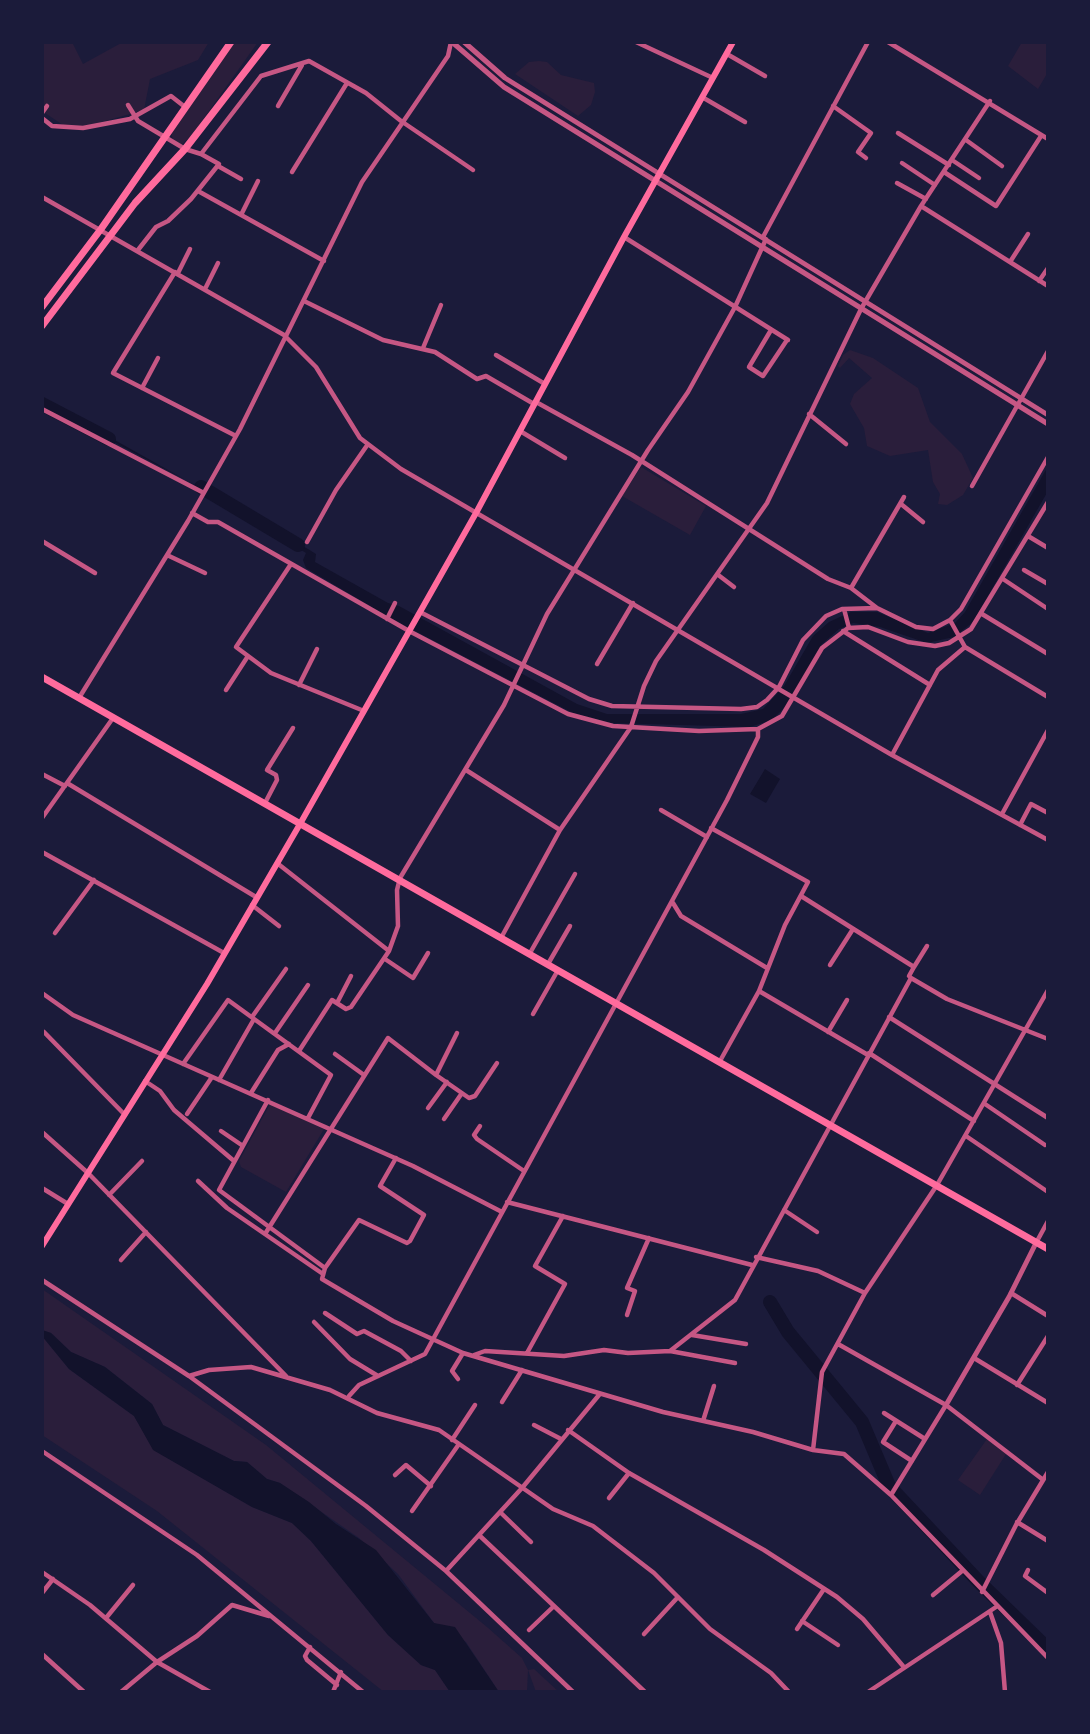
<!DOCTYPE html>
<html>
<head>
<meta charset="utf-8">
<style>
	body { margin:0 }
	#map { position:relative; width:1090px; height:1734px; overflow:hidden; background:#1b1b3a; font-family:"Alegreya Sans",sans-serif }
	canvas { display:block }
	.frame { position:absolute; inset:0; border:44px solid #1b1b3a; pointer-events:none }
</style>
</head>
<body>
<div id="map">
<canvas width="1090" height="1734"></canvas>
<div class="frame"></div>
</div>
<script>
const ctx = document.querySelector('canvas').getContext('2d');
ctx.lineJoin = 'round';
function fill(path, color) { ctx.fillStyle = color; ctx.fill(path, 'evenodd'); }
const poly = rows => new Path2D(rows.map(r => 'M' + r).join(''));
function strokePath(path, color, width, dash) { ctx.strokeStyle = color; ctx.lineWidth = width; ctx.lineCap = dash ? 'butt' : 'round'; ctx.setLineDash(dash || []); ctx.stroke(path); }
fill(poly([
	[42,42,72,42,83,64,123,42,209,42,198,60,150,79,144,110,84,127,66,127,42,111],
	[234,42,258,42,192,135,180,146,173,142,171,130],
	[1022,42,1048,42,1048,72,1038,89,1008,66],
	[539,61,547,62,561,75,594,83,595,92,591,105,578,116,515,74,529,62],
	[850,350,873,358,918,388,930,422,962,454,973,478,963,495,947,505,938,504,940,494,933,482,928,450,890,456,867,446,864,428,850,404,854,394,872,378,849,358,840,368,838,366,843,355],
	[641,467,706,506,690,535,622,496],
	[270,1104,324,1129,286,1192,241,1167,239,1161],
	[42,1289,266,1445,487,1627,522,1658,528,1670,534,1669,559,1692,536,1692,528,1670,527,1692,499,1692,466,1642,434,1623,398,1574,359,1538,280,1483,267,1479,247,1462,234,1461,163,1425,152,1404,105,1367,71,1352,51,1333,42,1330],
	[42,1336,69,1369,134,1416,154,1450,252,1507,292,1523,311,1541,388,1635,421,1665,435,1670,450,1692,384,1692,157,1511,42,1435],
	[987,1439,1006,1454,980,1495,958,1480]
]), '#2a1e3b');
fill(poly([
	[42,399,308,549,316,554,315,562,388,603,399,606,577,704,607,714,741,714,763,709,784,686,813,636,829,622,851,612,877,612,928,633,955,623,965,612,1048,466,1048,491,973,622,954,637,927,643,880,627,853,623,839,629,822,644,790,702,772,720,750,727,611,723,573,713,392,619,306,568,303,560,306,553,197,486,42,404],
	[765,769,780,779,766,803,750,794],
	[42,1330,51,1333,71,1352,105,1367,152,1404,163,1425,234,1461,247,1462,267,1479,280,1483,309,1502,336,1524,376,1550,434,1623,455,1627,499,1692,450,1692,435,1670,421,1665,388,1635,311,1541,292,1523,252,1507,153,1450,134,1416,69,1369,42,1336]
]), '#12122b');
strokePath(poly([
	[42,404,109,439],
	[201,487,298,545],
	[770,1302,788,1332,862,1422,889,1486,979,1582,1048,1649]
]), '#12122b', 14);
strokePath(poly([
	[636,42,713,78],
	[888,42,1048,139],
	[727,54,765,76],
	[702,97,745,122],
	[128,105,138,121,185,149,201,154,261,76,309,61,366,93,401,121],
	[278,106,302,65],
	[833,106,871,133,858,152,866,158],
	[42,113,47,106],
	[42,118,52,126,83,128,130,119,171,96,185,107],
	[404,123,473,170],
	[898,133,949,165],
	[966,140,1002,166],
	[952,160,979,178],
	[902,163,935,185],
	[218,166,241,179],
	[292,172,347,83],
	[944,172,996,206,1041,136],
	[897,183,926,199],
	[198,191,324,261],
	[42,197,284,335,316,367,360,438,401,469,892,755,1048,840],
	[921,206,1048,286],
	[241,215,258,181],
	[624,237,788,340],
	[763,237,868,42],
	[138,250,156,227,168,221,191,199,219,164,201,154],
	[1010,262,1028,234],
	[175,272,113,373,236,436],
	[178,273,190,249],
	[1039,281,1048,268],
	[205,289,218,263],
	[304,301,383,340,435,352,477,379,486,376,534,404],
	[771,330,749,367,763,376,787,340],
	[423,348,441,305],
	[496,355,545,384],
	[142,388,158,358],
	[536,402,632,455,828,579,851,588,877,608,916,627,933,629,950,620,961,609,1048,457],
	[42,409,202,492],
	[809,414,846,444],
	[520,431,565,458],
	[972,486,1048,351],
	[901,504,923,522],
	[192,513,208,522,218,522,409,631,568,714,613,726,699,731,758,729],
	[1028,536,1048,548],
	[42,541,95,573],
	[307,542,336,490,368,444],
	[167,555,205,573],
	[291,564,236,647,271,673,364,711],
	[1024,570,1048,584],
	[717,574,734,587],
	[1003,579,1048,609],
	[851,588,904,497],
	[844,609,849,628],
	[420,612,589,699,612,706,741,709,757,707,767,700,779,687,803,640,826,616,842,609,877,608],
	[982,614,1048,654],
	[387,619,395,603],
	[950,620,965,647,1048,697],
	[843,631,930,685],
	[597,664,633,603],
	[299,685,317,649],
	[226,690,248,656],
	[79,698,188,521,240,429,362,182,448,56,451,42],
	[892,755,938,670,965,647],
	[466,770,560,830],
	[42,774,65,786],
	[67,783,256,897],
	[265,803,277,780,276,775,267,770,293,728],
	[661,810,707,837],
	[1002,814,1048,730],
	[42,818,113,718],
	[1020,825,1031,804,1048,813],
	[711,828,808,882,785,925,759,991,720,1061],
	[42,852,224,953],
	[277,863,389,951],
	[801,896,914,967,927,946],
	[673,903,681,916,767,968],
	[252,905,279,926],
	[55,933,94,880],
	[501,938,560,830,631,727,644,686,656,661,767,503,861,309,921,206,990,101],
	[530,953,575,874],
	[385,959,413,978,428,953],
	[548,964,570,926],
	[830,965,853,929],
	[911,978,947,999,1048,1039],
	[759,991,868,1055],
	[42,993,73,1015,413,1166,502,1212],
	[337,1003,351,976],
	[533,1014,558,970],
	[252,1017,286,969],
	[889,1017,1048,1118],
	[44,1032,125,1115],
	[828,1032,847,1000],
	[275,1033,308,985],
	[299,1051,332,1000,346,1009,351,1007,389,951,398,926,397,890,400,878,504,705,547,614,648,450,688,392,735,307,766,239],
	[869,1053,974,1121],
	[335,1054,364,1075],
	[183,1064,228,1000,331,1075,308,1118],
	[436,1075,469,1098,475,1096,497,1063],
	[219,1080,254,1019],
	[145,1081,160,1091,174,1110,234,1161],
	[251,1093,278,1050,289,1044],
	[268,1100,219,1190,325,1268,322,1279,393,1321,463,1353,663,1412,753,1432,813,1450,844,1454,891,1495,1048,1658],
	[985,1104,1045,1145],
	[428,1108,447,1082],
	[187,1114,212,1077],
	[444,1119,462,1093],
	[480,1126,474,1135,477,1139,524,1171],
	[221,1131,243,1146],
	[42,1132,89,1174,286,1376],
	[966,1136,1048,1192],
	[198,1181,227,1208,323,1274],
	[42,1188,68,1204],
	[109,1195,142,1161],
	[507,1202,752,1265],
	[784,1210,817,1232],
	[265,1234,388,1038,436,1075,457,1033],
	[1036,1243,1048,1221],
	[756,1257,818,1271,865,1293],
	[121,1260,146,1232],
	[325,1268,359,1220,407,1243,410,1241,424,1215,380,1186,396,1158],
	[42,1280,189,1376,366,1506,446,1571,573,1692],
	[1011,1293,1048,1316],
	[325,1313,357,1334,364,1331,401,1351,411,1361],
	[627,1315,635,1291,627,1288,649,1238],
	[314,1322,350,1359,378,1376],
	[692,1335,746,1344],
	[838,1344,946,1405,1042,1479],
	[670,1351,735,1363],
	[527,1353,565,1284,535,1266,563,1216],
	[474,1355,485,1351,564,1356,604,1350,628,1353,670,1351,735,1300,911,978,909,976,914,967],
	[974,1358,1048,1403],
	[189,1376,209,1370,251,1367,330,1390,377,1413,439,1430,553,1509,593,1526,654,1573,710,1629,771,1673,789,1692],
	[458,1379,452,1371,463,1353],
	[1017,1385,1048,1336],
	[349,1396,359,1385,425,1354,727,800,758,737,758,729,782,716,822,648,848,628,868,627,908,642,935,646,949,643,971,629,1048,502],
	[502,1402,522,1370],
	[884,1413,925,1439],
	[703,1421,714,1386],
	[896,1421,883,1442,912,1461],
	[534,1425,561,1439],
	[568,1430,629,1473,764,1550,837,1597,863,1619,903,1666],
	[452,1440,475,1405],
	[813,1450,822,1372,865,1293,937,1185,1048,990],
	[42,1451,197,1555,363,1692],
	[395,1475,406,1465,431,1486],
	[891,1495,946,1405],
	[609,1498,629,1473],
	[412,1511,459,1444],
	[500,1512,531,1542],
	[1017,1522,1048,1541],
	[480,1536,645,1692],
	[1028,1570,1025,1576,1048,1593],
	[446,1571,522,1488,599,1395],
	[42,1572,90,1605,157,1662,210,1692],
	[982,1592,1016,1525,1048,1472],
	[42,1593,53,1579],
	[933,1595,962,1571],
	[990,1612,1001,1643,1005,1692],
	[106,1618,133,1585],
	[802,1621,838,1645],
	[797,1629,824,1589],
	[529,1630,554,1606],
	[644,1634,678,1597],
	[310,1647,305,1656,307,1660,337,1685],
	[42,1654,84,1692],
	[121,1692,157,1662,197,1636,232,1605,269,1616],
	[333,1692,341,1672],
	[868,1692,996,1607]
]), '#c65784', 4.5);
strokePath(poly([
	[452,42,504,87,1048,424],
	[464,42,505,78,1048,415],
	[946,1405,1009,1297,1036,1243]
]), '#c65784', 5);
strokePath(poly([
	[42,1246,207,984,300,824,476,513,624,237,733,42]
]), '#ff6b9d', 6);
strokePath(poly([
	[42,307,101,229,231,42],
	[42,326,135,203,185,149,268,42],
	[42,677,1048,1249]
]), '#ff6b9d', 7);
</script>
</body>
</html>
